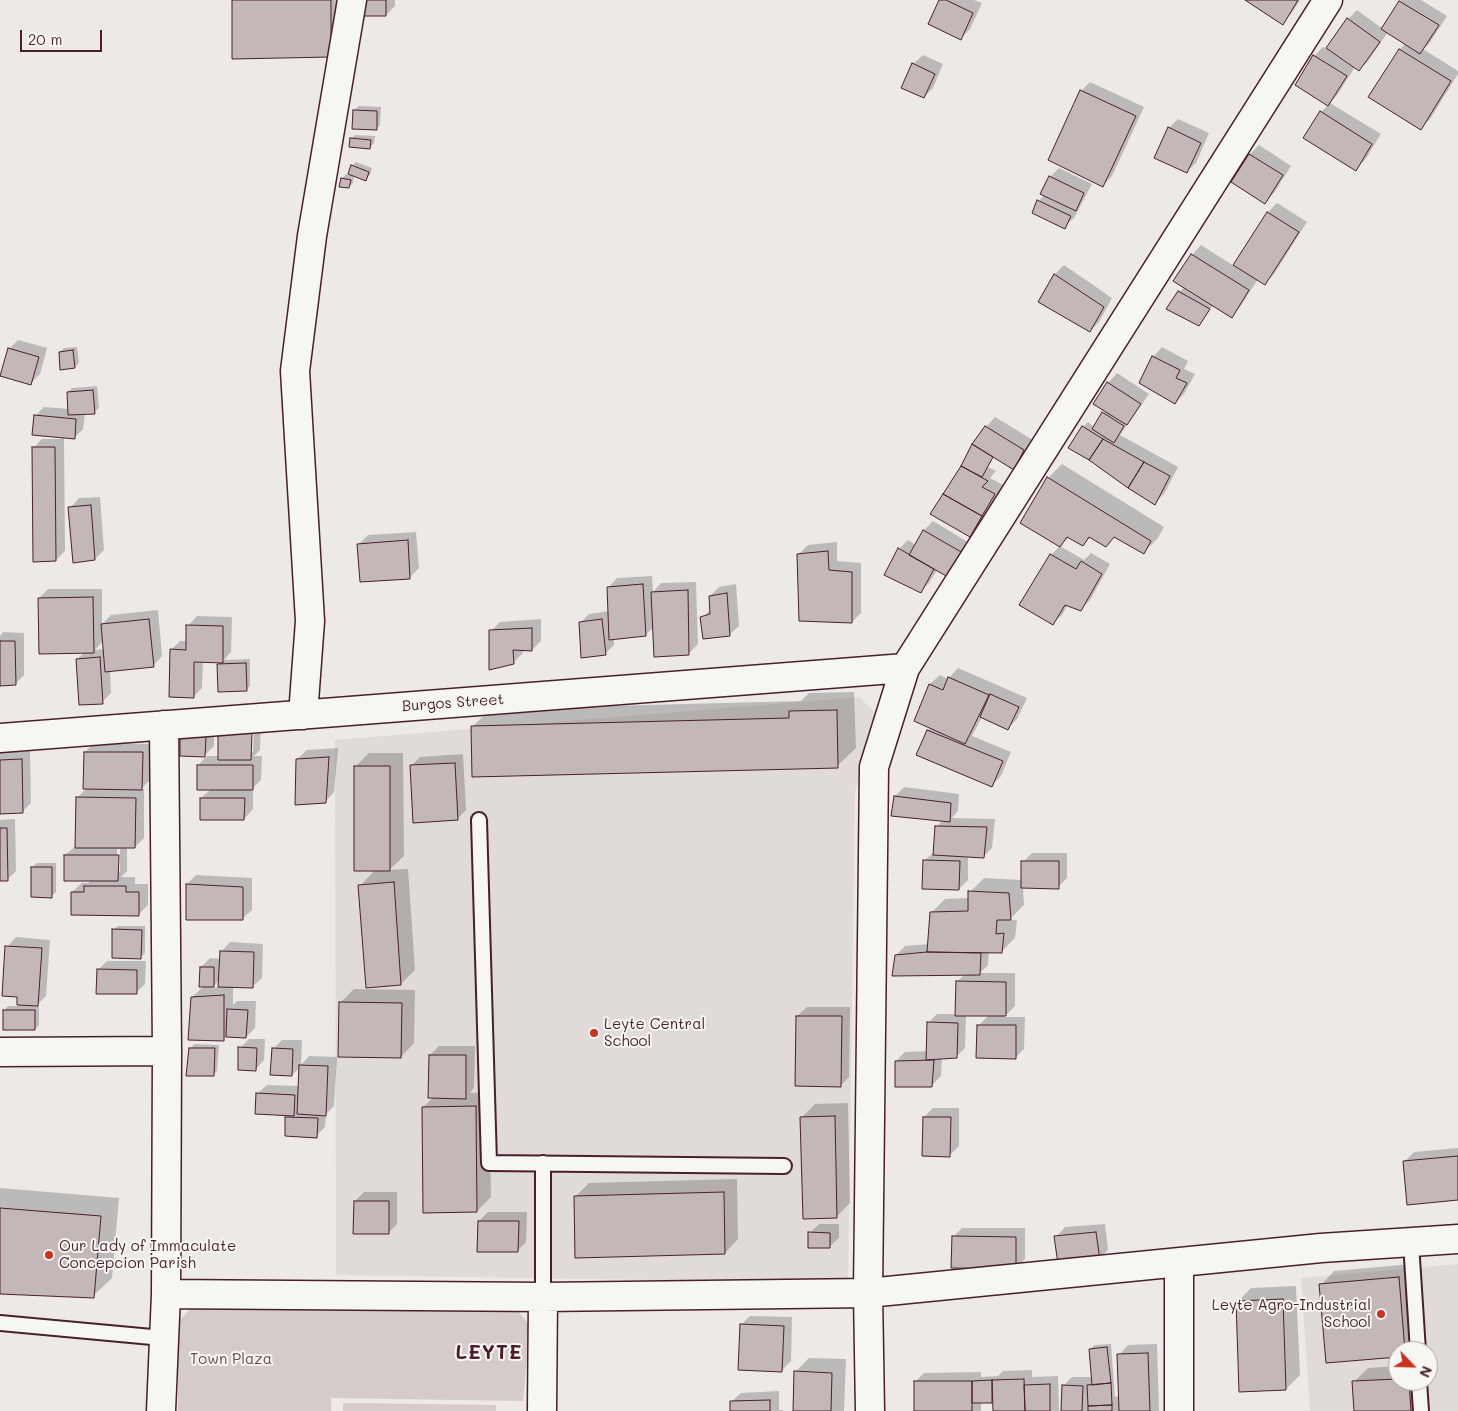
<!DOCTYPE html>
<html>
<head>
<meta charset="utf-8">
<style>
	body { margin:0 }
	#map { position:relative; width:1458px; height:1411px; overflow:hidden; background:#ece9e6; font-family:Mali,sans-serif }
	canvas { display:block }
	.north { position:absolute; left:1388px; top:1341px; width:50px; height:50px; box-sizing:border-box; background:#f6f6f2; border:1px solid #b1a0a2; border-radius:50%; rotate:114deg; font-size:14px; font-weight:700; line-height:20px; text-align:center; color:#4a1f2b }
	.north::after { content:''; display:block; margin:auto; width:18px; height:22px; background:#c8321e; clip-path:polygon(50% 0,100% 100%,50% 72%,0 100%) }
	.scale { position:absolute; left:20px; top:30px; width:82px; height:22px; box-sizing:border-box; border:2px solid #4a1f2b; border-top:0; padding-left:6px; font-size:15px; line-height:18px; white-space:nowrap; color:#4a1f2b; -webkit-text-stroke:4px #f6f6f2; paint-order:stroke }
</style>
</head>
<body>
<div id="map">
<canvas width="1458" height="1411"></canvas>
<div class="north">N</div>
<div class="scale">20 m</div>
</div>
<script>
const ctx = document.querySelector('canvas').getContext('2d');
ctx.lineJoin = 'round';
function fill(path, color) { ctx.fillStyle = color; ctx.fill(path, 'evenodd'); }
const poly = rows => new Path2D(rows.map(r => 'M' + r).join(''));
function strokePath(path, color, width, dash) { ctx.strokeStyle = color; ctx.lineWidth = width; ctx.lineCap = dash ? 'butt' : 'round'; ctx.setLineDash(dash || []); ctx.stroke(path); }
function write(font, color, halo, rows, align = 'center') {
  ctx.font = font + ' Mali,sans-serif'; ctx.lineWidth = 4; ctx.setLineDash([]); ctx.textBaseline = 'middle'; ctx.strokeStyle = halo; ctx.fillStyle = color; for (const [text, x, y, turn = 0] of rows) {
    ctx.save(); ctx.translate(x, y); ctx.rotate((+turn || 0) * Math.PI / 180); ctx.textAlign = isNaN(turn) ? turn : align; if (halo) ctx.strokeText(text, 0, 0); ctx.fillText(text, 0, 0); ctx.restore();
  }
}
fill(poly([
	[859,697,879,717,855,792,848,1283,336,1275,335,740],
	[1458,1264,1458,1411,1310,1411,1301,1278],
	[1398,1351,1428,1351,1428,1381,1398,1381]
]), '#e0dad8');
fill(poly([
	[192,1307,515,1308,524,1318,530,1328,523,1401,331,1398,331,1411,178,1411,178,1322],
	[343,1403,496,1405,496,1411,343,1411]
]), '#d4cbca');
fill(poly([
	[233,0,344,0,330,56],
	[363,0,395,0,395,6,386,15],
	[940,0,974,0,982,3,970,29,961,38],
	[1247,0,1300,0,1291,14,1282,23],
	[1401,0,1421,0,1447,16,1429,44,1423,49,1458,71,1458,74,1430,119,1421,128,1370,96,1400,49,1406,43,1388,32,1368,61,1359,70,1355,67,1337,95,1330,103,1381,134,1365,160,1356,169,1321,112,1328,105,1314,56,1323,47,1327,49,1348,19,1357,10,1383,29],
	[923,55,943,64,933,88,924,97,913,64],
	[1090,82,1144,107,1112,176,1103,185,1081,91],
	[359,106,381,107,380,125,376,129,354,110],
	[1178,119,1209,133,1196,163,1186,172,1169,128],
	[355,135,375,136,374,143,370,148,351,139],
	[1259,145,1291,166,1274,193,1265,202,1233,182,1250,154],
	[356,162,372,168,370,175,365,179,354,175,353,183,349,187,342,179,346,174,349,175,352,166],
	[1059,168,1092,184,1074,218,1064,227,1033,213,1039,201,1044,195,1050,177],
	[1277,203,1307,222,1274,274,1265,283,1258,279,1240,307,1231,316,1213,305,1199,325,1179,292,1185,287,1192,255,1201,245,1234,266,1268,212],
	[1064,265,1112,298,1099,322,1090,331,1039,302,1055,274],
	[18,340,47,348,40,374,31,383,9,349],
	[77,347,79,363,75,367,60,352,64,348],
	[1162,347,1188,361,1184,369,1195,374,1184,394,1175,403,1153,357],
	[1117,373,1149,394,1120,435,1178,467,1164,494,1155,503,1070,447,1083,427,1088,422,1094,427,1106,410,1095,403,1108,383],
	[97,386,99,408,94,412,85,413,83,429,74,438,64,437,65,551,56,560,33,448,42,439,61,439,61,437,35,416,44,407,69,409,68,392,72,388],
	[995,417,1033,440,1022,459,1013,468,994,456,988,467,996,471,990,478,1003,485,978,527,969,536,962,467,986,427],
	[1062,464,1164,527,1158,538,1144,552,1115,536,1106,546,1091,537,1083,544,1069,537,1060,546,1048,478],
	[100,497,104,550,95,559,70,508,79,498],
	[933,521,971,544,948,575,937,570,929,583,920,592,899,549,908,540,916,545,924,530],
	[416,532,419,568,410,577,359,544,368,535],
	[837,542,837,561,861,563,861,613,852,622,798,555,808,545],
	[1060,546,1084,560,1091,553,1110,564,1090,600,1081,609,1068,604,1062,615,1052,624,1051,555],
	[652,576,653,592,661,583,696,582,698,644,688,654,654,627,645,635,614,638,614,645,605,654,580,623,589,614,609,611,608,588,617,578],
	[736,584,739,626,729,635,702,618,711,609,710,596,719,587],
	[48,589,102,589,102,624,111,615,158,610,162,656,153,666,110,670,111,693,102,702,77,659,85,652,39,598],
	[103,641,104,649,95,650],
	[197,616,232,617,231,652,224,660,250,659,250,686,246,690,218,664,221,662,203,661,202,688,193,697,171,650,180,641,187,641,188,626],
	[541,619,541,641,532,650,522,649,523,653,514,662,491,631,500,622],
	[3,632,24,633,24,675,15,684,0,684,0,636],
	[958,668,1027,698,1017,719,1008,728,982,717,972,736,1011,752,1001,776,992,785,917,754,928,730,931,727,915,721,930,684,940,675,948,679],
	[854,692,856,748,837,766,472,727,491,709,801,701,809,693],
	[261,724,260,750,254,756,262,756,261,780,253,788,253,809,244,819,201,798,211,789,198,765,207,756,219,756,219,734],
	[251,727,254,727,253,752,250,752],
	[214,727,214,746,205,755,181,755],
	[94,743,151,744,151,779,141,789,144,789,144,838,135,847,127,847,127,871,121,877,135,877,135,884,148,884,148,905,139,914,72,892,82,883,88,883,92,880,65,855,76,846,77,798,87,788,85,752],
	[117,849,120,849,120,872,117,872],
	[338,748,334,792,325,802,297,759,307,750],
	[30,751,31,803,22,812,0,813,0,752],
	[369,753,403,753,404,856,389,870,408,869,415,970,401,984,360,886,375,870,355,767],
	[463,754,466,810,457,819,411,766,420,757],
	[904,787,959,794,958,811,952,818,995,819,992,848,983,857,968,856,968,880,959,889,924,861,934,852,936,827,943,820,895,796],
	[15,819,16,871,7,880,0,880,0,820],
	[1032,853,1067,853,1067,878,1058,887,1023,887,1024,905,1009,920,1017,920,1015,938,1001,952,989,951,988,965,980,973,1015,973,1015,1006,1004,1017,1025,1017,1024,1049,1015,1058,978,1026,989,1015,966,1015,965,1048,956,1057,942,1058,941,1076,932,1085,896,1061,905,1052,928,1051,928,1023,937,1014,956,1014,957,982,965,974,896,955,905,946,929,944,931,913,945,899,969,898,970,892,984,878,1022,880,1023,862],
	[37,863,56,863,56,892,51,896,32,867],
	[196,875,252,878,252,910,242,919,187,884],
	[118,926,145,926,145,953,140,958,113,930],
	[16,937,50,940,46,996,36,1006,39,1006,39,1025,35,1029,4,1010,8,1006,18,1006,19,996,7,947],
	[230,942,263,944,262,978,252,987,233,986,233,1005,237,1001,256,1001,255,1028,246,1037,227,1036,223,1040,192,997,204,986,201,967,210,958,221,959,221,952],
	[219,980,219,987,212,988],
	[107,961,146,961,145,984,136,993,98,970],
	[354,989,415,990,414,1043,401,1057,340,1003],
	[807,1007,850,1007,849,1077,840,1086,797,1016],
	[249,1039,265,1039,264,1060,255,1070,240,1048],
	[282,1040,302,1040,301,1065,309,1056,337,1057,334,1106,326,1114,325,1127,316,1136,286,1118,290,1114,257,1094,267,1085,299,1086,300,1067,292,1075,273,1049],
	[194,1044,219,1045,217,1071,213,1075,190,1049],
	[439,1046,475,1046,474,1088,470,1093,489,1092,491,1197,477,1211,423,1107,434,1097,430,1055],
	[848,1103,850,1203,836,1217,801,1118,815,1104],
	[933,1108,959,1108,959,1146,949,1156,924,1117],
	[1458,1148,1458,1199,1405,1161,1414,1152],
	[737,1179,738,1239,725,1253,575,1197,589,1183],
	[0,1188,119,1198,112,1278,93,1296,0,1292],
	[364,1192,397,1192,397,1224,388,1233,355,1201],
	[488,1212,527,1212,526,1242,517,1251,479,1221],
	[819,1224,839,1224,839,1238,829,1247,810,1233],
	[1105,1224,1108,1250,1099,1259,1056,1237,1065,1227],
	[962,1228,1025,1228,1025,1259,1016,1268,953,1237],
	[1412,1264,1418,1341,1408,1351,1398,1351,1398,1355,1321,1285,1334,1271],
	[1296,1286,1300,1375,1286,1389,1237,1302,1251,1288],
	[750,1316,792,1317,791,1361,782,1370,741,1325],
	[1111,1344,1115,1397,1120,1396,1119,1355,1128,1345,1157,1344,1159,1411,1063,1411,1063,1386,1072,1377,1093,1377,1090,1349,1095,1345],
	[809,1358,846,1359,844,1411,794,1411,795,1372],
	[1398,1366,1398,1381,1424,1381,1425,1411,1355,1411,1354,1382,1368,1368],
	[1032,1370,1032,1377,1058,1376,1059,1411,995,1411,994,1399,992,1402,981,1402,981,1411,915,1411,915,1382,924,1373,981,1372,981,1377,998,1376,1003,1371],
	[779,1391,779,1410,783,1410,783,1411,718,1411,732,1411,731,1402,741,1393]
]), '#0003');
const building = poly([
	[232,0,331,0,331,57,232,59,232,0],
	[361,0,386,0,386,16,361,16,361,0],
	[939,0,946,0,973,13,961,40,928,24,939,0],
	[1245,0,1298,0,1283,25,1245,0],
	[1399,1,1439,25,1420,54,1381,29,1399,1],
	[1347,18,1380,42,1359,71,1326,48,1347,18],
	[1399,49,1451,81,1421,130,1368,97,1399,49],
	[1313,55,1347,76,1328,106,1295,85,1313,55],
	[912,63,935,74,924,98,901,88,912,63],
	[1080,90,1136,116,1103,187,1048,160,1080,90],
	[353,110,377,111,377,130,352,129,353,110],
	[1320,111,1372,144,1356,171,1303,138,1320,111],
	[1168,127,1201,143,1187,173,1154,158,1168,127],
	[350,138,371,140,370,149,349,147,350,138],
	[1249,154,1283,175,1265,204,1231,182,1249,154],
	[351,165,369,172,366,181,348,174,351,165],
	[1049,176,1084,193,1076,211,1040,194,1049,176],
	[341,178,351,180,349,188,339,187,341,178],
	[1037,200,1071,216,1065,229,1032,213,1037,200],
	[1267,212,1299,232,1265,285,1233,265,1267,212],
	[1191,254,1249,290,1232,318,1173,281,1191,254],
	[1054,274,1104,307,1090,332,1038,302,1054,274],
	[1178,291,1210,309,1199,326,1166,309,1178,291],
	[8,348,39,357,31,385,0,376,8,348],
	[73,350,75,368,60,370,59,352,73,350],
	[1152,356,1180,370,1176,378,1187,383,1175,404,1139,383,1152,356],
	[1107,382,1141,404,1127,425,1093,404,1107,382],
	[93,390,95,414,68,415,67,392,93,390],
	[1102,412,1124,426,1114,443,1092,429,1102,412],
	[34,415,76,419,75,439,32,435,34,415],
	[985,426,1024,450,1014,470,972,444,985,426],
	[1082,426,1103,439,1089,460,1068,448,1082,426],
	[1103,439,1144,462,1128,488,1089,460,1103,439],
	[972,444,993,457,982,477,961,466,972,444],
	[32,447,55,447,56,561,33,562,32,447],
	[1144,462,1170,476,1155,505,1128,488,1144,462],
	[961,466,988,481,982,487,995,494,982,516,943,494,961,466],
	[1047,477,1151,541,1144,554,1114,537,1106,547,1089,537,1083,546,1067,537,1060,547,1020,523,1047,477],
	[943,494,982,516,970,537,930,514,943,494],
	[91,505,95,560,73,563,68,507,91,505],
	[923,530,963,553,948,577,909,555,923,530],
	[408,540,410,579,360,582,357,544,408,540],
	[898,548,934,569,921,593,884,575,898,548],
	[828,551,829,570,852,572,852,623,799,621,797,554,828,551],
	[1050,554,1076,569,1081,561,1102,574,1081,611,1065,605,1053,625,1019,605,1050,554],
	[643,584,646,636,609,640,607,587,643,584],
	[688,590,689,655,654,657,651,592,688,590],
	[727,593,730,636,703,639,700,617,710,614,709,596,727,593],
	[93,597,94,653,39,654,38,598,93,597],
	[149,619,154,667,105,672,101,624,149,619],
	[602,619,606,655,581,658,579,622,602,619],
	[186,625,223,626,223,663,194,662,194,698,169,697,170,649,186,650,186,625],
	[532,628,532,651,513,650,514,664,489,670,489,630,532,628],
	[0,641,15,641,16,685,0,686,0,641],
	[100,657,103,704,79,705,76,659,100,657],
	[246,663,247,691,218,692,217,664,246,663],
	[948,677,989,695,965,744,914,721,929,684,943,690,948,677],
	[990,694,1019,707,1008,730,980,717,990,694],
	[837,710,838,768,472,777,471,726,789,718,789,711,837,710],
	[927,730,1003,761,992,787,916,755,927,730],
	[218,733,252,733,251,760,218,760,218,733],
	[180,735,206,736,205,757,180,756,180,735],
	[84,752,143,752,142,790,83,789,84,752],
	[329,757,326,803,295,805,296,759,329,757],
	[22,759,23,813,0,814,0,760,22,759],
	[455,763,458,820,413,823,410,765,455,763],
	[197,765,253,765,253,790,197,790,197,765],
	[354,766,390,766,390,871,354,871,354,766],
	[894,796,951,803,950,822,891,816,894,796],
	[76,797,136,798,135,848,75,848,76,797],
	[200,798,245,798,244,820,200,820,200,798],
	[935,826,987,827,984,858,933,855,935,826],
	[0,828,7,828,8,881,0,881,0,828],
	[64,855,119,855,118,881,64,881,64,855],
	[923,860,960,861,959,890,922,889,923,860],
	[1021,861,1059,861,1059,889,1021,888,1021,861],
	[31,867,52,867,52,898,31,897,31,867],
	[394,882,401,985,366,988,358,885,394,882],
	[186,884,243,887,243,920,186,920,186,884],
	[84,886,126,886,126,892,139,892,139,916,71,915,71,892,84,892,84,886],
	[968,891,1009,893,1011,920,997,920,996,934,1004,933,1002,953,927,952,930,912,968,911,968,891],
	[112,929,142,930,141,959,112,958,112,929],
	[5,946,42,948,38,1006,17,1005,17,997,2,996,5,946],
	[220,951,254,952,253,988,218,987,220,951],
	[927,952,981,953,980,975,892,976,895,955,927,952],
	[200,967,214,967,214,987,199,987,200,967],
	[97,969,137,970,137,994,96,994,97,969],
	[956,981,1006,982,1006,1016,955,1016,956,981],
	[224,995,224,1041,188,1040,191,997,224,995],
	[339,1002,402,1003,401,1058,338,1057,339,1002],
	[227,1009,248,1010,246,1038,226,1037,227,1009],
	[3,1010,35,1010,35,1030,3,1030,3,1010],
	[796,1016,842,1016,841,1087,795,1086,796,1016],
	[927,1022,958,1023,957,1058,926,1060,927,1022],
	[977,1025,1016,1025,1016,1059,976,1058,977,1025],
	[238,1047,257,1048,256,1071,238,1070,238,1047],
	[189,1048,215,1048,214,1076,186,1076,189,1048],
	[272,1048,293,1049,292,1076,270,1075,272,1048],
	[429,1055,466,1055,466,1099,428,1098,429,1055],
	[934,1060,932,1087,895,1087,895,1061,934,1060],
	[299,1065,328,1066,326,1116,297,1114,299,1065],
	[256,1093,295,1095,294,1116,255,1114,256,1093],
	[476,1106,477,1212,423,1213,422,1107,476,1106],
	[835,1116,837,1218,803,1219,800,1117,835,1116],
	[285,1117,318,1118,317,1138,285,1136,285,1117],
	[923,1117,951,1117,950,1157,922,1156,923,1117],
	[1458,1156,1458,1200,1407,1205,1403,1161,1458,1156],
	[724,1192,725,1254,575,1258,574,1196,724,1192],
	[354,1201,389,1201,389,1234,353,1234,354,1201],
	[0,1208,101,1216,94,1298,0,1294,0,1208],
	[478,1221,519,1221,518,1252,477,1252,478,1221],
	[808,1232,830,1233,830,1248,808,1248,808,1232],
	[1096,1232,1100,1260,1058,1264,1054,1236,1096,1232],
	[952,1236,1016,1237,1016,1269,951,1268,952,1236],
	[1399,1277,1405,1351,1398,1351,1398,1357,1326,1363,1319,1284,1399,1277],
	[1283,1299,1286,1390,1239,1392,1236,1301,1283,1299],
	[740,1324,784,1326,782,1372,738,1370,740,1324],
	[1107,1347,1111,1383,1092,1385,1089,1349,1107,1347],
	[1148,1353,1150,1411,1119,1411,1117,1354,1148,1353],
	[794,1371,832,1373,831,1411,793,1411,794,1371],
	[1024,1379,1025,1411,993,1411,992,1380,1024,1379],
	[1398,1379,1398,1381,1409,1381,1411,1411,1354,1411,1352,1381,1398,1379],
	[992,1380,992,1403,972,1403,972,1381,992,1380],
	[914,1381,972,1381,972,1411,914,1411,914,1381],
	[1111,1383,1112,1405,1088,1406,1087,1385,1111,1383],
	[1050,1384,1050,1411,1025,1411,1024,1385,1050,1384],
	[1062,1385,1083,1386,1082,1411,1061,1411,1062,1385],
	[770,1400,770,1411,730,1411,730,1401,770,1400],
	[1112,1405,1112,1411,1088,1411,1088,1406,1112,1405]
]);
fill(building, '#c4b7b7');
strokePath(building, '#4a1f2b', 1);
const lane = poly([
	[479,820,489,1163,784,1166],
	[543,1163,543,1297],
	[1411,1243,1418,1351],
	[0,1323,163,1338],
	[1419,1381,1421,1411]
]);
const street = poly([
	[303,715,310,621,295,371,312,236,352,0],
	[0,738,905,668],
	[0,1052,167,1051],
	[166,1294,543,1297,868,1293,1321,1248,1458,1239],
	[161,1411,166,1294,167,1051,164,725],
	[542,1411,543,1297],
	[870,1411,868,1293,874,767,905,668,1328,0],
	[1179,1411,1179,1263]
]);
strokePath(lane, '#4a1f2b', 18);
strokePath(street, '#4a1f2b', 31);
strokePath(lane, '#f6f6f2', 14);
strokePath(street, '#f6f6f2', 28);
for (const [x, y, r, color] of [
	[594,1033,5,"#c8321e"],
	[49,1255,5,"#c8321e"],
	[1381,1314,5,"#c8321e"]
]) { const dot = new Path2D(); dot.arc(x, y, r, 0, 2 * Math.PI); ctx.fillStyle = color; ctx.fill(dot); strokePath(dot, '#f6f6f2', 2); }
write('15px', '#4a1f2b', '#f6f6f2', [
	["Burgos Street",453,703,-4]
]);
write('15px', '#4a1f2b', '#f6f6f2', [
	["Leyte Central",604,1024],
	["School",604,1041],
	["Our Lady of Immaculate",59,1246],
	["Concepcion Parish",59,1263],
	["Leyte Agro-Industrial",1371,1305,"right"],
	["School",1371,1322,"right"]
], 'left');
write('15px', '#6c4a53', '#f6f6f2', [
	["Town Plaza",231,1359]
]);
ctx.letterSpacing = '1px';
write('bold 20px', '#4a1f2b', '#f6f6f2', [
	["LEYTE",489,1353]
]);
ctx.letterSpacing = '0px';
</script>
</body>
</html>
